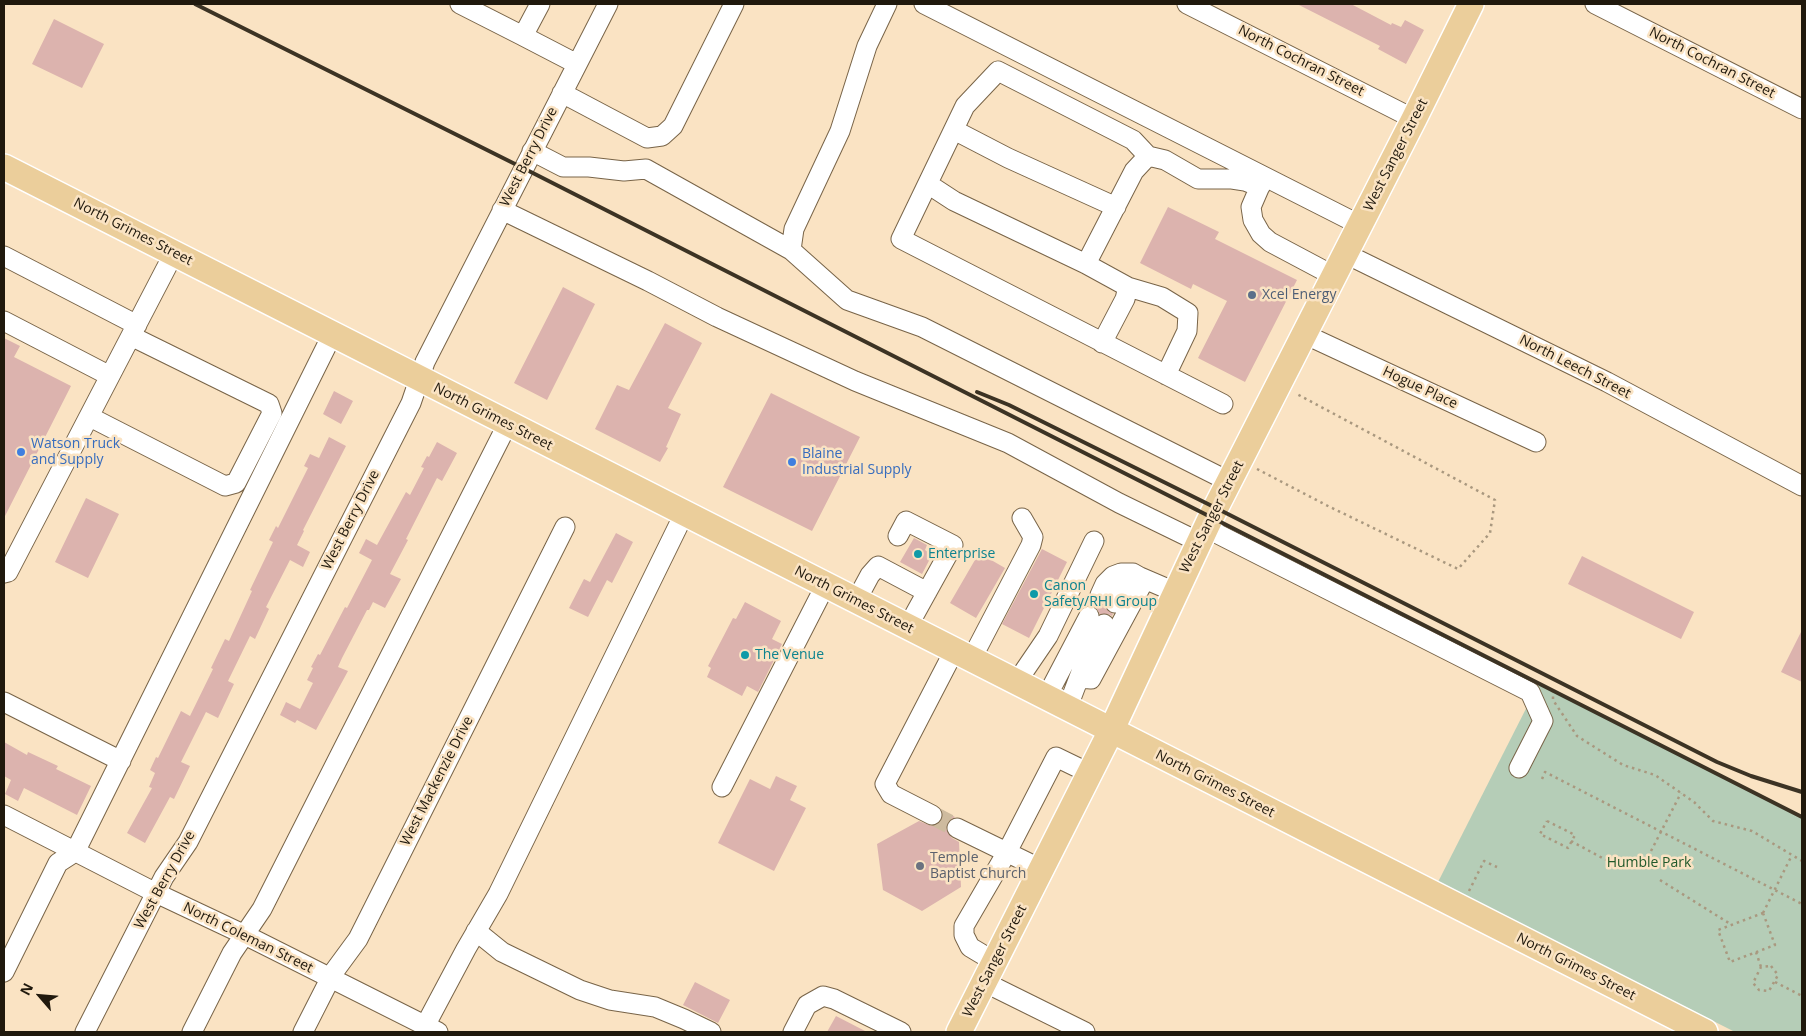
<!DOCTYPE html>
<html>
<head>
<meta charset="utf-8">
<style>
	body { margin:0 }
	#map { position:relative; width:1806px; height:1036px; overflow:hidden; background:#fae3c3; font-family:"Open Sans",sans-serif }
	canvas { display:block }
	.frame { position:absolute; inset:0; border:5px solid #20190d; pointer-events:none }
	.north { position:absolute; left:15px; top:971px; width:50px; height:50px; -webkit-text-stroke:4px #fae3c3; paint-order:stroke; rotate:297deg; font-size:14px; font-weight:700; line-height:20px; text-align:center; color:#20190d }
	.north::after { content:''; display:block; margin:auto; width:18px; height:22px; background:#20190d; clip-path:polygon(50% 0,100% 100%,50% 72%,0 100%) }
</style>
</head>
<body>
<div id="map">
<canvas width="1806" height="1036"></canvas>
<div class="frame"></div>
<div class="north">N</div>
</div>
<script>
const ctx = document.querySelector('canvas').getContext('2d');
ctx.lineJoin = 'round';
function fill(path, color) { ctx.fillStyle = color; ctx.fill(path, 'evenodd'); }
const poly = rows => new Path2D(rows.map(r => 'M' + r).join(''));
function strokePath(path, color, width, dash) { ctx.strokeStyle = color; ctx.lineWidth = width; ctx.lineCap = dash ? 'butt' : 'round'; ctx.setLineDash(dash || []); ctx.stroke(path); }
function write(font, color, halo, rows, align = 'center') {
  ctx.font = font + ' "Open Sans",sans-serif'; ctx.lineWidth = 5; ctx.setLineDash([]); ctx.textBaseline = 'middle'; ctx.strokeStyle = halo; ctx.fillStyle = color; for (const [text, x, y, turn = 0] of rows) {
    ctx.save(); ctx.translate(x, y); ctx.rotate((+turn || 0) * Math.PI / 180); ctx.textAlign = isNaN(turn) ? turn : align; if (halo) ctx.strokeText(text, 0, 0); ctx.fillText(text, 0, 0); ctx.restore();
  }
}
fill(poly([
	[1539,683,1802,816,1802,1032,1735,1032,1438,882]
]), '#b5cdb7');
fill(poly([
	[1297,4,1351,4,1391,25,1392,23,1401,27,1405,20,1424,30,1406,64,1378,49,1380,46],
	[54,19,104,44,82,88,32,64],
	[1168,207,1219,232,1215,239,1297,280,1245,382,1198,358,1227,301,1193,284,1191,289,1140,263],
	[563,287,595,304,547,400,514,383],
	[665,323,702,343,668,408,681,414,666,447,668,448,660,462,595,429,617,385,629,390],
	[4,338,20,346,14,357,71,386,4,518],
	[334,391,353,401,341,424,323,414],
	[771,393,860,437,812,531,723,487],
	[329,437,346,446,303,530,304,531,297,545,310,552,303,567,290,560,266,607,269,609,255,639,250,636,228,681,234,684,218,718,206,712,181,762,190,766,174,799,170,797,145,843,127,833,152,788,149,787,155,773,150,770,156,757,158,758,181,711,190,716,213,669,211,668,225,639,229,641,252,591,250,590,273,542,269,540,276,526,278,528,308,468,304,466,310,454,319,458],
	[437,442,457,453,442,481,437,478,406,539,408,540,390,574,401,579,385,608,373,602,369,610,367,610,342,658,338,667,348,671,316,730,297,720,295,723,280,715,286,702,300,709,313,683,307,680,313,668,311,667,318,654,320,655,345,607,347,608,372,560,359,553,366,539,377,545,406,492,410,495,424,468,421,467,427,456,429,457],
	[86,498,119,514,88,578,55,562],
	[616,533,633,542,612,583,607,580,588,617,569,608,584,579,590,582],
	[914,538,927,545,925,550,932,555,922,574,900,562],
	[1042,549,1067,562,1029,638,1002,624],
	[979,553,1005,568,976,618,950,603],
	[1582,556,1694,612,1681,639,1568,584],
	[1091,601,1096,605,1104,605,1106,609,1113,614,1112,616,1108,614,1100,614,1095,606,1089,605],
	[745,602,781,621,772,639,782,644,758,692,747,686,742,696,707,677,711,668,708,666,733,618,736,619],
	[1802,630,1802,682,1781,672],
	[4,742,27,755,28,752,58,766,56,769,91,786,77,815,24,788,18,801,5,794,11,780,4,776],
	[776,776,797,786,790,800,806,808,774,871,718,843,750,779,770,789],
	[942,810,955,817,947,823,946,829,952,838,959,842,961,887,922,911,883,890,877,844,919,821,932,826,938,825,942,820],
	[695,982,730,1000,718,1023,683,1005],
	[836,1016,867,1032,827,1032]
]), '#dcb3ae');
strokePath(poly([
	[932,815,957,828]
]), '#cebb9f', 19, [19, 9]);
const minor = poly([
	[460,4,523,36],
	[540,4,523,36,577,64],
	[887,4,867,46,840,131,794,229,791,250,847,300,922,327,1230,482],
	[924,4,1360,225],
	[1187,4,1414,119],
	[1595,4,1802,109],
	[562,93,647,138,662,136,673,126,734,4],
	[954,130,1008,158,1116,207],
	[532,151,563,167,589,167,624,171,646,169,791,250],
	[1148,156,1133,140,998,71,965,106,901,239,1223,404],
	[1264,177,1251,207,1253,220,1261,234,1270,242,1334,276],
	[928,184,954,201,1086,264,1128,287,1125,299,1102,343],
	[502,210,648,281,717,317,855,381,1008,443,1119,503,1199,542],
	[1346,254,1607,382,1802,486],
	[4,256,137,325],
	[1086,264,1134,171,1148,156,1165,160,1198,179,1232,179,1245,181,1260,187],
	[1128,287,1162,297,1188,313,1187,331,1166,375],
	[4,321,110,376],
	[1304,334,1536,442],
	[90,417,225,486,236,483,272,413,269,404,131,336],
	[1206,528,1530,692,1543,721,1519,768],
	[898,536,906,521,953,545,907,628],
	[4,573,8,572,174,253],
	[1100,595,1105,584,1113,576,1121,573,1133,573,1140,577],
	[856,601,870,575,878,566,927,592],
	[1115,603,1124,586,1131,580,1140,577,1175,592],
	[971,660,1031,545,1033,537,1022,518],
	[1079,678,1091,679,1145,579],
	[1016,683,1048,636,1094,541],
	[1046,698,1089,616],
	[4,702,121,761],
	[1067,709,1083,667,1104,624],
	[722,787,825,586],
	[4,815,156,893,245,935,438,1032],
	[932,815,891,794,885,784,954,651],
	[957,828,1041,869],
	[476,931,502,952,580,990,610,1000,655,1007,684,1019,711,1032],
	[995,962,970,947,964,935,964,926,1007,852,1056,757,1089,773],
	[4,972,58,863,75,852,332,335],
	[984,982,1085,1032],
	[425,1026,466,949,498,894,684,514],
	[85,1032,164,877,188,842,411,403,425,362,608,4],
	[192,1032,232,953,262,909,507,425],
	[303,1032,333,973,358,939,565,527],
	[793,1032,807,1005,823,996,834,999,901,1032]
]);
const major = poly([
	[4,167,1705,1032],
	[959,1032,1111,731,1211,517,1414,119,1471,4]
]);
strokePath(minor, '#786448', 21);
strokePath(major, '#fff', 28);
strokePath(poly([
	[1257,469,1328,506,1458,569,1490,533,1495,500,1295,393],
	[1553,690,1553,700,1577,736,1623,765,1655,775,1694,802,1713,821,1752,831,1802,861],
	[1542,779,1545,772,1802,904],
	[1547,821,1575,835,1568,848,1540,834,1547,821],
	[1571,841,1606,860],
	[1651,851,1681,793],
	[1660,880,1732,925],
	[1469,891,1484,861,1497,867],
	[1763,913,1775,945,1730,962,1718,930,1763,913],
	[1763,913,1792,855],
	[1756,952,1761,967],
	[1771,966,1778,975,1769,991,1759,990,1753,983,1761,967,1771,966],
	[1775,982,1802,996]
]), '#a9987f', 2.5, [2.5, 4]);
strokePath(minor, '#fff', 19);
strokePath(major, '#ebce9b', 25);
strokePath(poly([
	[195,4,523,168,1802,817],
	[977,392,1009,405,1216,508,1717,762,1751,776,1802,792]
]), '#3c3324', 4);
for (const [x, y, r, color] of [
	[1252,295,5,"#5c6f8a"],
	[21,452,5,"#3f7fe0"],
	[792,462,5,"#3f7fe0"],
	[918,554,5,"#0f9aa8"],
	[1034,594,5,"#0f9aa8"],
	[745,655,5,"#0f9aa8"],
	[920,866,5,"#6b7280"]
]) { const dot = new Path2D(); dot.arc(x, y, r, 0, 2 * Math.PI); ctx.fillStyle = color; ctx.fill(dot); strokePath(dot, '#fae3c3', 2); }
write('14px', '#20190d', '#fae3c3', [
	["North Cochran Street",1301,61,27],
	["North Cochran Street",1712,63,27],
	["West Sanger Street",1396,155,-63],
	["West Berry Drive",529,157,-63],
	["North Grimes Street",133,232,27],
	["North Leech Street",1575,367,27],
	["Hogue Place",1420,388,25],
	["North Grimes Street",493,417,27],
	["West Sanger Street",1212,517,-63],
	["West Berry Drive",351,520,-63],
	["North Grimes Street",854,600,27],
	["West Mackenzie Drive",437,781,-63],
	["North Grimes Street",1215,784,27],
	["West Berry Drive",165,880,-61],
	["North Coleman Street",248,938,26],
	["West Sanger Street",995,961,-63],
	["North Grimes Street",1576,967,27]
]);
write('14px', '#4e5e75', '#fae3c3', [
	["Xcel Energy",1262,295]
], 'left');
write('14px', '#366cbe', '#fae3c3', [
	["Watson Truck",31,444],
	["and Supply",31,460],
	["Blaine",802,454],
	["Industrial Supply",802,470]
], 'left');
write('14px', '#0d838f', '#fae3c3', [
	["Enterprise",928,554],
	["Canon",1044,586],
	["Safety/RHI Group",1044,602],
	["The Venue",755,655]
], 'left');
write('14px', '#5b616d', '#fae3c3', [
	["Temple",930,858],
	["Baptist Church",930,874]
], 'left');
write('14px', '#21592b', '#fae3c3', [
	["Humble Park",1649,863]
]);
</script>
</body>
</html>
